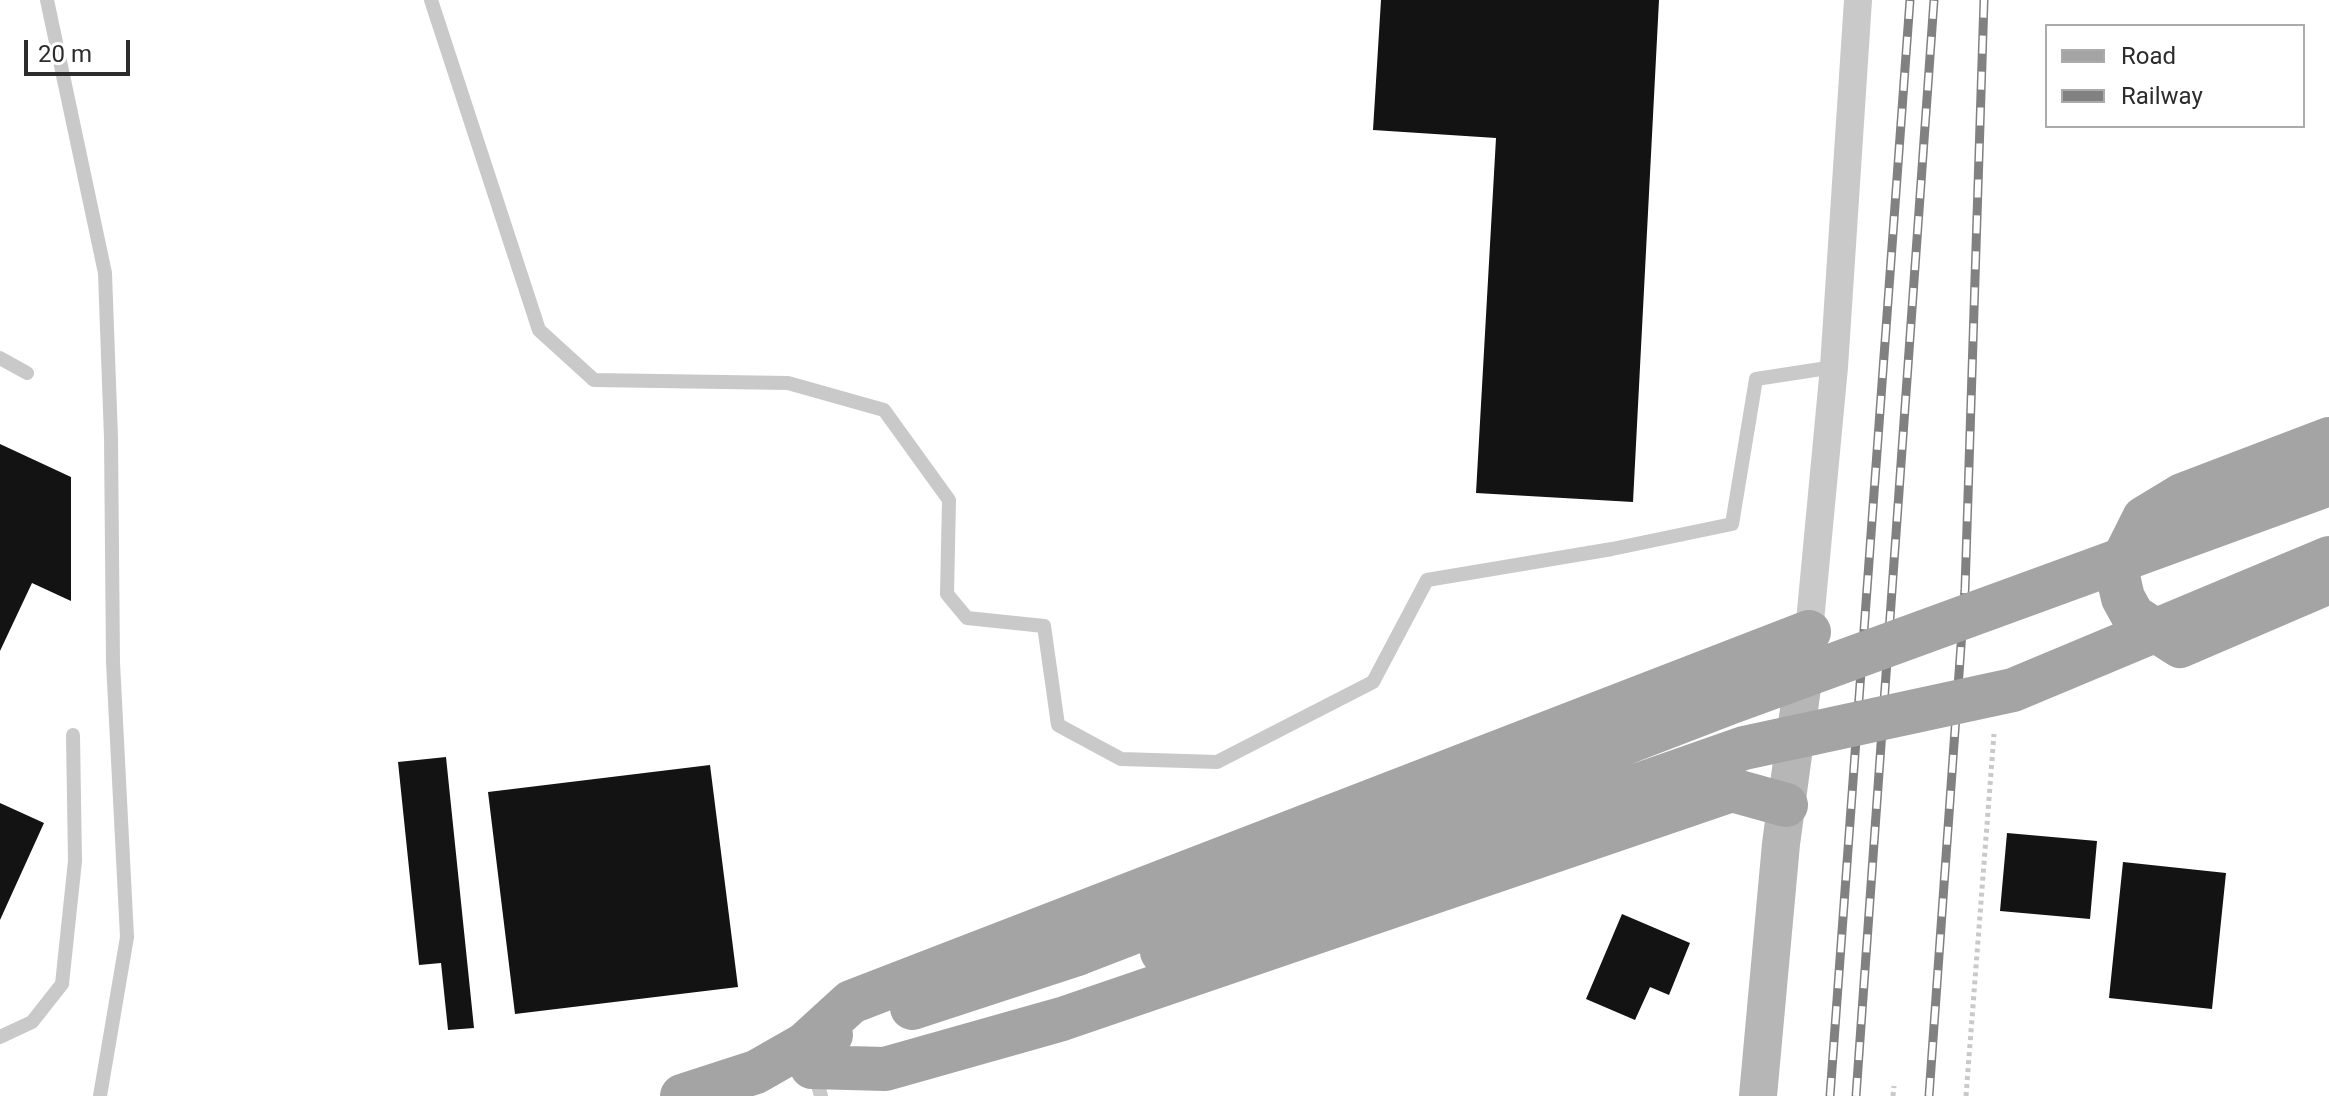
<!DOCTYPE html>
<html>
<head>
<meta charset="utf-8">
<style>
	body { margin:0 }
	#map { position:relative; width:2329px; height:1096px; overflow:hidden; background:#fff; font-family:Roboto,sans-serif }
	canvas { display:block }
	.legend { position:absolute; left:2045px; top:24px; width:260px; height:104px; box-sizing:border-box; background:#fff; border:2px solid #ababab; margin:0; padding:10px 14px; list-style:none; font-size:24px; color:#2c2c2c }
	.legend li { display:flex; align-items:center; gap:16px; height:40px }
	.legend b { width:40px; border:2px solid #ababab }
	.scale { position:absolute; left:24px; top:40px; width:106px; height:36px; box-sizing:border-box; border:4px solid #2c2c2c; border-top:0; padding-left:10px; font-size:24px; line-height:28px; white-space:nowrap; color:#2c2c2c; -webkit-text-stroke:6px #fff; paint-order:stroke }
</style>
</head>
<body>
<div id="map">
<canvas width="2329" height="1096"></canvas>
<ul class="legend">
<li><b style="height:10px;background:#a4a4a4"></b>Road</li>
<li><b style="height:10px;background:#818181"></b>Railway</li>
</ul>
<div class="scale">20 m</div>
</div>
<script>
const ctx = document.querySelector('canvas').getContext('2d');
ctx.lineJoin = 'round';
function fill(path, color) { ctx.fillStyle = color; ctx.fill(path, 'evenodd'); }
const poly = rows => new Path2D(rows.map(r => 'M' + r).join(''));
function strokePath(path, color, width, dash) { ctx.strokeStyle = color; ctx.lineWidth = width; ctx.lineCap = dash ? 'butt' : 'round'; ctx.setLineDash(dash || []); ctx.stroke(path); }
fill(poly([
	[1381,0,1659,0,1633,502,1476,493,1496,138,1373,130],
	[0,444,71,477,71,601,32,583,0,651],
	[446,757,474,1028,448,1030,441,963,419,965,398,762],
	[710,765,738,987,515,1014,488,792],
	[0,803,44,823,0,920],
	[2007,833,2097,841,2090,919,2000,911],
	[2123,862,2226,873,2212,1009,2109,998],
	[1622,914,1690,943,1669,995,1650,987,1635,1020,1586,999]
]), '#131313');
strokePath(poly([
	[1893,1096,1894,1086],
	[1966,1096,1994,734]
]), '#c9c9c9', 5, [4, 4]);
strokePath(poly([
	[47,0,105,273,111,438,113,662,127,937,100,1096],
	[431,0,539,330,594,380,788,383,884,410,949,500,947,594,967,618,1044,626,1058,725,1121,759,1217,762,1373,682,1427,580,1612,549,1732,524,1756,379,1834,367],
	[0,358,27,373],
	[0,1037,32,1022,62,984,75,861,73,735],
	[814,1071,821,1096]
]), '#c9c9c9', 14);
strokePath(poly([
	[1809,632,1834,367,1858,0]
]), '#c9c9c9', 28);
strokePath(poly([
	[1758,1096,1781,844,1807,650]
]), '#b6b6b6', 38);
strokePath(poly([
	[2329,439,2182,495,2144,518,2117,572,2123,598,2133,616,2180,646,2329,582],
	[1786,805,1732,790,1062,1019,885,1069,812,1067,805,1044,851,1002,1809,632],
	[912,1008,1077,954],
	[682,1096,756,1072,805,1044,831,1035]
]), '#a4a4a4', 44);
const rail = poly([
	[1830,1096,1910,0],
	[1856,1096,1934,0],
	[1929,1096,1965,589,1984,0]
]);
strokePath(rail, '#818181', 9);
strokePath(rail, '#fff', 6, [18]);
strokePath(poly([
	[1162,952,1744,748,2013,690,2329,558],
	[1077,954,1729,703,2329,484]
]), '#a4a4a4', 44);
</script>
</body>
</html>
